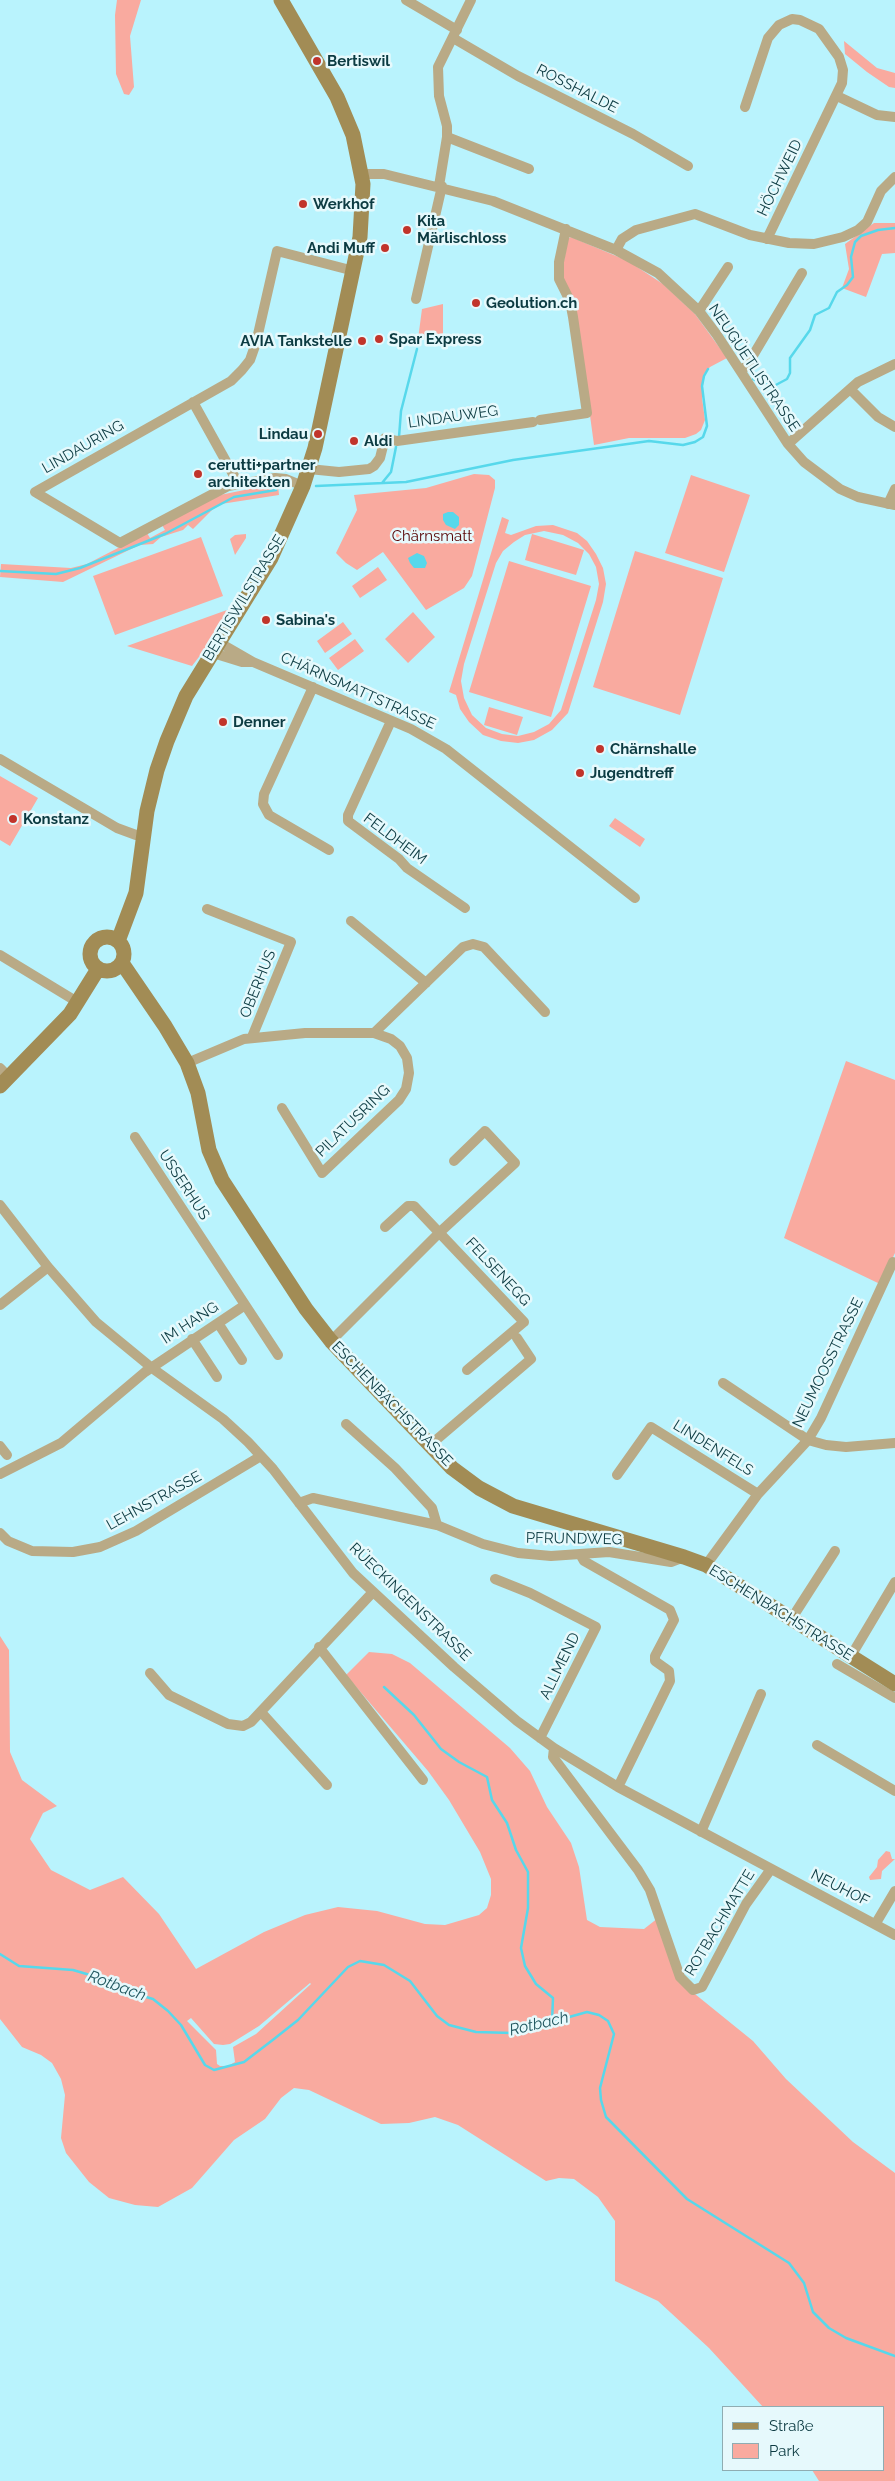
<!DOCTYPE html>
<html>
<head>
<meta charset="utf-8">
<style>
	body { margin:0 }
	#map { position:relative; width:895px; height:2481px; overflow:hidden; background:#b9f3fd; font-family:Raleway,sans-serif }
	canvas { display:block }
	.legend { position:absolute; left:722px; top:2406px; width:162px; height:65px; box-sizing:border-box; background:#e6f9fc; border:1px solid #8fadb2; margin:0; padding:6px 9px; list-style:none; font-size:15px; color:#0c3b42 }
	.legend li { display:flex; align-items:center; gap:10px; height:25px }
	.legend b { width:25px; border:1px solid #8fadb2 }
</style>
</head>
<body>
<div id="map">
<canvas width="895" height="2481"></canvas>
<ul class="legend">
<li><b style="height:6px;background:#a28c55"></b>Straße</li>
<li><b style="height:14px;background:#f9aa9f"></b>Park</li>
</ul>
</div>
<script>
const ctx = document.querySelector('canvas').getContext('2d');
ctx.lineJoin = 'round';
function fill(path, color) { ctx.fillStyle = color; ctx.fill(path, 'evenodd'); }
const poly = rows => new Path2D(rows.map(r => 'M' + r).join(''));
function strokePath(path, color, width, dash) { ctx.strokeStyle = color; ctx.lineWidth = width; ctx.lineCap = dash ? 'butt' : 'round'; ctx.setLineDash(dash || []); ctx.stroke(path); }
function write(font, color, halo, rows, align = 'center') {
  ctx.font = font + ' Raleway,sans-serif'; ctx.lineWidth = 5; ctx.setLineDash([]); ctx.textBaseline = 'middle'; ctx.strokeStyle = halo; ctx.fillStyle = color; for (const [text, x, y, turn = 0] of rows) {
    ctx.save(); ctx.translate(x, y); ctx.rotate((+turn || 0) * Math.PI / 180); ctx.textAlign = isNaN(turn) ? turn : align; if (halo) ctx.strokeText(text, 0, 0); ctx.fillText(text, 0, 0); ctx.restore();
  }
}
fill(poly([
	[117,0,141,0,130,36,134,87,129,95,124,94,116,74,115,15],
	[844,41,877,68,895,73,895,88,889,87,867,72,845,54],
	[874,223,895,223,895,253,882,254,866,297,842,288,849,269,845,244],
	[571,237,628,261,663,284,695,314,727,358,710,367,704,374,702,398,705,420,701,430,696,434,685,438,629,438,594,445,575,305,566,286,562,272,568,238],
	[443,304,443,338,418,339,422,309],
	[474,474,489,475,495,480,495,488,472,576,464,588,426,610,383,552,357,570,346,563,336,553,357,510,354,495,426,488],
	[691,475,750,495,724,572,665,553],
	[269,485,278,485,279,495,221,504,212,510,193,529,188,525,183,530,161,537,153,544,140,545,129,550,63,582,0,577,1,564,71,568,87,564,147,533,150,538,165,530,162,525,215,496],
	[502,517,509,520,505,533,511,535,536,526,553,525,577,533,587,541,596,554,603,568,606,584,603,602,568,713,552,730,534,740,518,743,501,741,483,735,469,722,460,709,456,695,449,692],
	[544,531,563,535,578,543,589,554,596,567,599,584,596,600,561,710,549,724,534,732,518,736,502,734,486,728,472,715,464,698,461,681,464,664,496,563,503,551,514,542,525,535],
	[246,534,246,538,235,555,230,539,235,535],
	[532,534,584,550,576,575,525,560],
	[201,537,223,596,115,635,93,576],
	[635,551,723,578,680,715,593,687],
	[509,561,591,586,551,717,469,692],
	[378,567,387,580,360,598,352,586],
	[227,610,230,612,218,632,192,666,127,646],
	[413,612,435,637,408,663,385,639],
	[343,622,352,634,325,653,317,641],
	[355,639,364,651,338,670,329,658],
	[489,707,523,717,517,735,484,725],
	[0,776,38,798,10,846,0,840],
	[615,818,645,839,640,847,609,826],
	[846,1061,895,1080,895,1253,880,1284,784,1238],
	[0,1636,9,1650,10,1752,22,1780,57,1806,43,1813,30,1839,51,1870,90,1890,123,1877,159,1914,196,1969,264,1932,305,1915,338,1907,377,1911,425,1924,445,1925,479,1915,487,1908,491,1895,491,1879,480,1852,449,1800,428,1771,346,1675,369,1652,392,1654,410,1663,510,1748,530,1771,547,1807,571,1843,579,1867,587,1920,600,1927,644,1929,658,1918,690,1990,753,2041,786,2079,853,2142,895,2173,895,2481,819,2481,812,2470,884,2470,884,2407,763,2407,709,2348,658,2301,615,2281,615,2221,598,2197,574,2179,559,2178,546,2181,458,2125,435,2117,409,2123,381,2124,309,2090,294,2088,281,2098,265,2119,234,2140,192,2188,158,2207,135,2205,109,2198,89,2182,66,2153,61,2138,65,2095,61,2079,52,2063,41,2055,22,2047,0,2019],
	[310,1983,311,1984,256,2034,233,2047,235,2062,228,2066,220,2066,217,2064,216,2050,187,2021,191,2018,214,2044,223,2045,230,2044,259,2026],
	[886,1851,890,1852,892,1859,895,1859,882,1871,881,1879,870,1880,869,1877,877,1867,878,1860]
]), '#f9aa9f');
fill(poly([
	[448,512,453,512,459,517,459,525,455,529,446,525,443,520,443,514],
	[417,553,424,556,427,563,425,568,414,568,410,563,408,558]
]), '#57d8eb');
strokePath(poly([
	[753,379,772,387,787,379,790,373,790,358,810,330,815,315,829,308,837,292,847,285,853,277,851,257,855,242,861,236,878,230,895,228],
	[399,437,401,411,417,349],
	[382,483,391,472,396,447],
	[316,486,406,482,513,460,649,441,683,445,695,442,703,437,707,426,702,386,704,376,708,369],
	[0,571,56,574,80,568,165,534,234,497,276,490],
	[384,1687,414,1715,441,1749,459,1762,487,1777,492,1800,507,1823,516,1850,528,1872,528,1908,521,1948,525,1966,536,1984,553,1998,552,2022],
	[0,1954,19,1966,73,1970,107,1980,129,1992,153,1999,168,2011,181,2025,205,2065,214,2070,244,2062,274,2039,298,2020,348,1967,360,1961,384,1965,410,1981,437,2016,449,2025,476,2032,512,2033,587,2012,599,2015,608,2021,614,2034,600,2088,601,2100,606,2117,687,2199,789,2263,804,2283,813,2312,829,2328,846,2338,895,2356]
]), '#57d8eb', 2.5);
strokePath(poly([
	[406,0,457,30],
	[453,38,518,76,633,134,688,166],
	[837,96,877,115,895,117],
	[745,107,768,38,779,25,792,19,800,20,819,29,839,57,843,70,842,83,767,239],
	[447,137,529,169],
	[362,174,384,174,493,201,616,250,658,273,699,311,717,335,788,444,804,462,840,489,858,497,895,505],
	[439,186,447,137,447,126,439,96,438,67,471,0],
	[616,250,622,239,636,230,695,214,750,235,789,243,814,244,843,237,858,230,867,222,881,191,895,177],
	[416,299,442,186],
	[699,311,728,267],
	[741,371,748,364,802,273],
	[854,393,878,417,895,427],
	[193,402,238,483],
	[540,420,587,413,573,317,570,301,559,279,559,262,566,229],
	[788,444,858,382,895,364],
	[309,469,339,472,369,469,374,466,380,458,385,438,397,441,533,422],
	[303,486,286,479,275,478,228,486,120,543,35,492,231,381,242,370,250,360,256,343,277,251,354,271],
	[888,504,895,489],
	[220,643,253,662,411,729,446,749,635,898],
	[213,653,242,662,252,662],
	[313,687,264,794,263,804,269,815,329,850],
	[391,721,348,815,348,821,399,859,407,868,465,908],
	[0,759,117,828,136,835,144,834],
	[207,909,291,942,252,1037],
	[351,921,426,983],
	[0,955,79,1003],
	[374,1033,463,947,473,944,484,947,545,1012],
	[187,1063,244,1039,305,1033,374,1033,391,1039,400,1046,407,1058,409,1073,406,1089,399,1100,322,1173,282,1108],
	[0,1068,9,1077],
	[135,1137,278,1355],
	[0,1205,48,1267,96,1322,152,1368,223,1419,248,1442,273,1469,353,1573,454,1667,517,1721,554,1748,618,1787,895,1935],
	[385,1227,408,1206,414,1206,524,1322,467,1370],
	[0,1305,48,1267],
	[218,1323,242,1360],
	[192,1339,217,1377],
	[331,1341,440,1232,515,1163,485,1131,454,1161],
	[723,1383,808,1440,826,1445,846,1447,895,1443],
	[346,1424,395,1468,432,1508,437,1525],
	[0,1446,7,1455],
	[429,1446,531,1359,517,1338],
	[0,1474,61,1443,145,1372,245,1305],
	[617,1475,651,1427,758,1494],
	[299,1503,313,1498,437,1525,483,1544,518,1553,551,1556,609,1552,671,1562,684,1557],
	[0,1533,8,1541,32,1551,73,1552,100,1547,136,1531,261,1456],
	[580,1554,584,1561,670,1610,674,1620,655,1656,655,1661,669,1671,670,1681,618,1787],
	[706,1565,758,1494,808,1440,821,1418,893,1262],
	[495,1579,530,1593,596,1627,540,1738],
	[792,1618,835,1551],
	[319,1647,423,1780],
	[851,1656,895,1582],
	[837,1664,895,1698],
	[150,1673,169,1695,228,1724,243,1726,251,1722,373,1592],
	[261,1712,327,1785],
	[817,1745,895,1791],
	[554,1748,553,1757,638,1870,650,1890,680,1977,693,1990,702,1987,746,1904,771,1869],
	[701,1832,761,1694],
	[876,1923,895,1891]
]), '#b9aa86', 10);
strokePath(poly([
	'90 954a17 17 0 1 1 34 0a17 17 0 1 1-34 0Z',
	[118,941,136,893,147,811,157,770,167,741,186,696,271,558,303,486,315,448,360,237,363,184,353,135,337,97,281,0],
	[122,963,165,1026,187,1063,198,1093,209,1150,222,1180,306,1309,331,1341,452,1468,479,1488,513,1506,684,1557,706,1565,895,1684],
	[0,1086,70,1014,98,969]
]), '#a28c55', 15);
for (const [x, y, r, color] of [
	[317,61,5,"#c1342b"],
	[303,204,5,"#c1342b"],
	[407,230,5,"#c1342b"],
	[385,248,5,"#c1342b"],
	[476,303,5,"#c1342b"],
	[379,339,5,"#c1342b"],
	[362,341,5,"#c1342b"],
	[318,434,5,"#c1342b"],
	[354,441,5,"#c1342b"],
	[198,474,5,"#c1342b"],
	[266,620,5,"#c1342b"],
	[223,722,5,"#c1342b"],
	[600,749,5,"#c1342b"],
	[580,773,5,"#c1342b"],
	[13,819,5,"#c1342b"]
]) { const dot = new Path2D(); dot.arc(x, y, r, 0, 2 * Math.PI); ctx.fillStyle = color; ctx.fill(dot); strokePath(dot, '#e6f9fc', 2); }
write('bold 15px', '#0c3b42', '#e6f9fc', [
	["Bertiswil",327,61],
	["Werkhof",313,204],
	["Kita",417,221],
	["Märlischloss",417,238],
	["Andi Muff",375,248,"right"],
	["Geolution.ch",486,303],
	["Spar Express",389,339],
	["AVIA Tankstelle",352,341,"right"],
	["Lindau",308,434,"right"],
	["Aldi",364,441],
	["cerutti+partner",208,465],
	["architekten",208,482],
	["Sabina's",276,620],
	["Denner",233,722],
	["Chärnshalle",610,749],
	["Jugendtreff",590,773],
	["Konstanz",23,819]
], 'left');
write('15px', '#0c3b42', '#e6f9fc', [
	["ROSSHALDE",577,89,27],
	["HÖCHWEID",780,178,-64],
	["NEUGÜETLISTRASSE",754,368,56],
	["LINDAUWEG",453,417,-8],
	["LINDAURING",83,447,-30],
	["BERTISWILSTRASSE",244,598,-59],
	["CHÄRNSMATTSTRASSE",358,691,24],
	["FELDHEIM",395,839,37],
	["OBERHUS",258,984,-68],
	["PILATUSRING",353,1121,-44],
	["USSERHUS",184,1185,57],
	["FELSENEGG",498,1272,47],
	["IM HANG",190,1323,-33],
	["NEUMOOSSTRASSE",828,1363,-64],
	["ESCHENBACHSTRASSE",392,1404,46],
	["LINDENFELS",713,1448,32],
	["LEHNSTRASSE",154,1501,-29],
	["PFRUNDWEG",574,1539,1],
	["RÜECKINGENSTRASSE",410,1602,44],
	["ESCHENBACHSTRASSE",781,1613,32],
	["ALLMEND",560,1666,-64],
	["NEUHOF",840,1888,27],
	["ROTBACHMATTE",720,1923,-59]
]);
write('15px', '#570203', '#e6f9fc', [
	["Chärnsmatt",432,536]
]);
write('italic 16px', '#225860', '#e6f9fc', [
	["Rotbach",117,1986,20],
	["Rotbach",539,2024,-13]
]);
</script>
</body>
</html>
